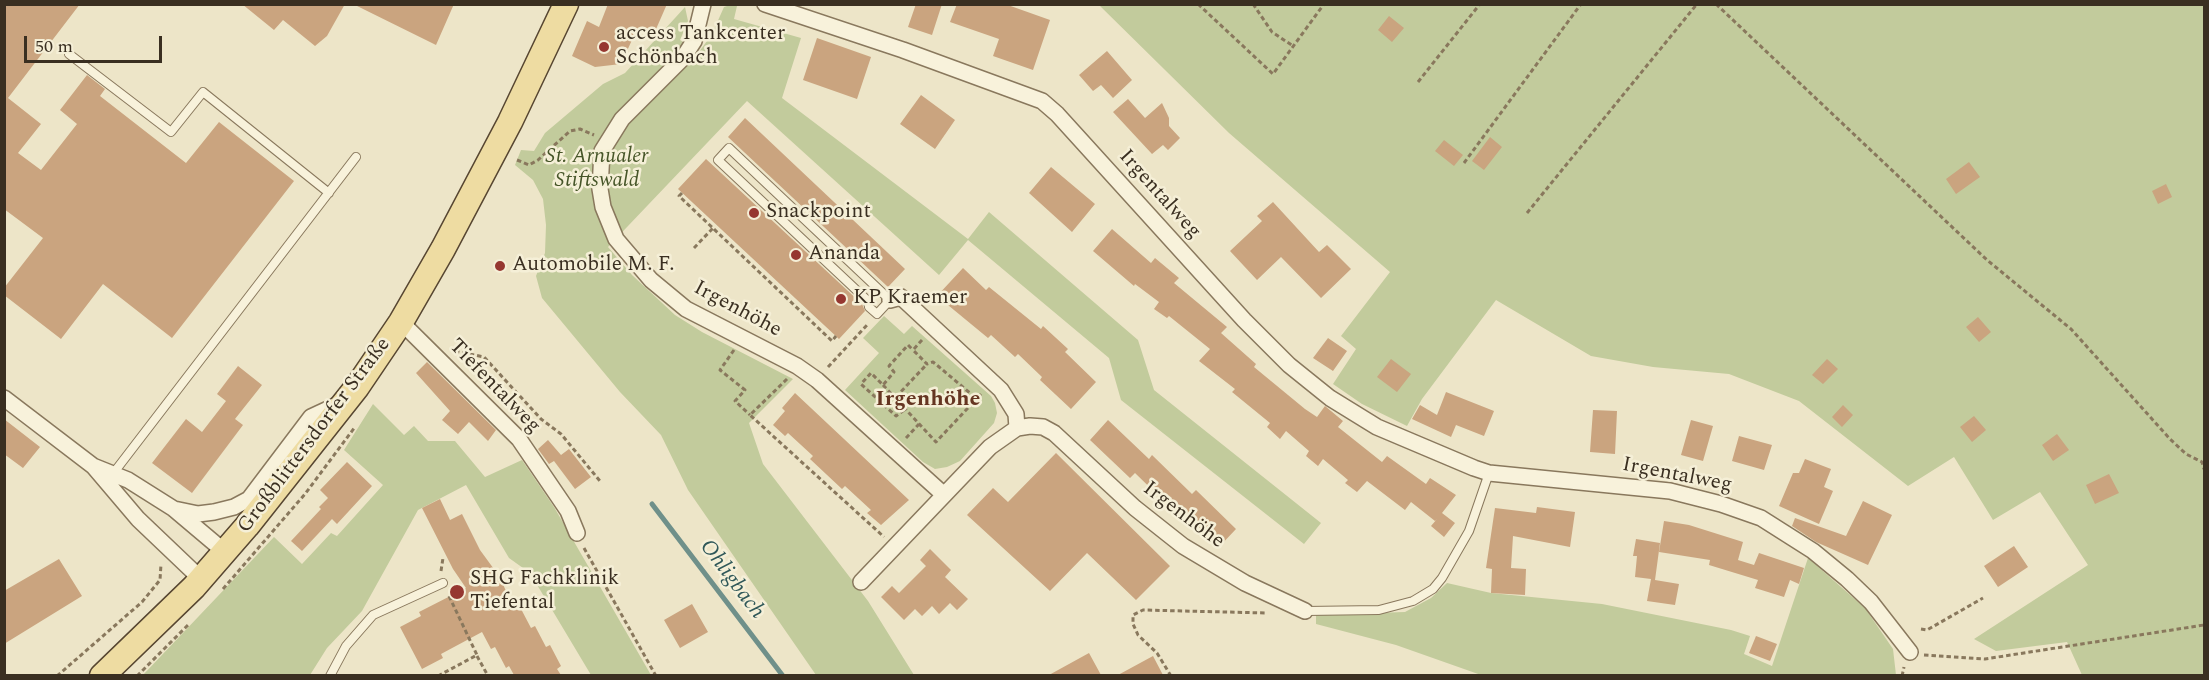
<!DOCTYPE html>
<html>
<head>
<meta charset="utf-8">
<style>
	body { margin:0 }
	#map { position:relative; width:2209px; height:680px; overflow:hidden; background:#ede5c8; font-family:Spectral,serif }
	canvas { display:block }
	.frame { position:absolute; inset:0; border:6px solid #3a2f21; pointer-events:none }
	.scale { position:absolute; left:24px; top:36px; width:138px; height:27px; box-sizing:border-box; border:3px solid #3a2f21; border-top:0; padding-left:8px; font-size:18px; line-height:21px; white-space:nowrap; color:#3a2f21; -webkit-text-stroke:4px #f5efd7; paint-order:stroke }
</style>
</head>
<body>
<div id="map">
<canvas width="2209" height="680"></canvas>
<div class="frame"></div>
<div class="scale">50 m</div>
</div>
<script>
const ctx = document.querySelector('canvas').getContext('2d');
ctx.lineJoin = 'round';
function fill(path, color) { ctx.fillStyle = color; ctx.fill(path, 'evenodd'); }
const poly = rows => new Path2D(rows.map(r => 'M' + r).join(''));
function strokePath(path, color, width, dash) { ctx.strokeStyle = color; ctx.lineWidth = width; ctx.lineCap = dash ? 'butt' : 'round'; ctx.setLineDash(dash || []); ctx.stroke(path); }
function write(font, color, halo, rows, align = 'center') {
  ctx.font = font + ' Spectral,serif'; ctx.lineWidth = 5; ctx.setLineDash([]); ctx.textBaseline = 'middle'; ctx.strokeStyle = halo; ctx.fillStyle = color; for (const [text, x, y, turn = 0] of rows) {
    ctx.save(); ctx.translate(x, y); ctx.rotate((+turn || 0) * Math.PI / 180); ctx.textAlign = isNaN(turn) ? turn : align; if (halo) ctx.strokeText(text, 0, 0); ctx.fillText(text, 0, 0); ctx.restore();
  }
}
fill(poly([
	[730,5,737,6,734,19,801,38,782,98,968,239,989,212,1138,340,1154,390,1321,523,1304,544,1121,400,1109,358,968,240,939,275,747,101,608,247,632,275,675,315,702,332,793,379,749,423,763,464,868,601,914,675,816,675,688,490,661,435,620,392,542,298,536,276,545,253,546,225,543,199,533,180,515,165,521,150,534,151,545,133,603,84,625,73,685,7,688,21,680,40,699,52,712,34,724,7],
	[1099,5,2204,5,2204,675,2082,675,2067,642,1996,651,1974,639,2088,565,2040,492,1993,520,1954,457,1908,486,1799,401,1729,374,1653,367,1591,356,1496,300,1422,399,1407,426,1362,404,1333,384,1356,349,1341,336,1390,272,1229,133],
	[884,316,904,334,912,326,991,396,995,403,997,413,994,423,960,461,947,467,935,469,923,462,845,390,879,353,863,338],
	[373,404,404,435,414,426,428,441,455,441,485,477,522,460,554,507,651,675,591,675,530,573,509,558,466,485,418,510,362,611,327,648,310,675,142,676,274,537,302,564,331,533,337,536,383,485,344,450],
	[1808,558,1865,608,1893,649,1896,675,1481,675,1396,645,1316,624,1316,615,1405,612,1431,598,1447,583,1491,593,1602,604,1731,630,1750,636,1744,654,1772,666]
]), '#c2cb9c');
strokePath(poly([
	[652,504,783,676]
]), '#6f908a', 5);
fill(poly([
	[4,4,80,4,8,98,41,124,18,153,41,170,77,124,60,110,87,75,105,89,100,96,186,163,219,122,294,181,172,338,103,284,61,339,4,295,4,288,43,238,4,209],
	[242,4,345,4,327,36,315,46,283,20,274,30],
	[353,4,454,4,436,45],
	[608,4,667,4,653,36,637,29,621,64,595,67,572,56,587,21,599,27],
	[916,4,942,4,932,35,908,27],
	[957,4,1005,4,1050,20,1033,70,993,56,999,39,950,22],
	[1389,16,1404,28,1392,42,1378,30],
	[817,38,871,57,857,99,803,80],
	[1107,51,1132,80,1113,98,1101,85,1093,91,1079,75],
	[921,95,955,120,935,149,900,124],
	[1128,99,1145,118,1162,103,1169,118,1169,126,1180,138,1168,150,1163,145,1152,154,1113,112],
	[745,118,905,269,888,287,728,137],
	[1490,137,1502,147,1484,170,1472,161],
	[1444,140,1463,155,1454,166,1435,151],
	[706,159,862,304,865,311,839,339,678,189],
	[1969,162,1980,177,1956,194,1946,179],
	[1051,167,1095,204,1072,232,1029,193],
	[2166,184,2172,197,2158,204,2152,191],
	[1273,202,1319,252,1327,245,1351,269,1321,298,1281,257,1257,280,1230,251,1262,221,1257,216],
	[1112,229,1151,263,1155,258,1179,278,1174,283,1227,327,1221,333,1256,364,1254,367,1305,409,1317,417,1325,406,1343,421,1338,427,1382,462,1387,456,1426,484,1430,478,1456,495,1442,513,1455,523,1444,537,1431,526,1437,519,1435,521,1411,502,1405,510,1367,481,1357,492,1345,483,1348,480,1323,459,1318,466,1306,456,1309,451,1286,431,1280,439,1267,427,1270,423,1232,392,1235,389,1199,361,1210,349,1169,316,1167,318,1154,309,1159,302,1135,284,1134,286,1093,251],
	[963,268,986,290,989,287,1041,329,1043,326,1068,349,1065,352,1096,382,1071,409,1040,380,1042,377,1018,354,1015,357,991,335,988,338,937,296],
	[1978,317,1991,332,1979,342,1966,327],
	[1328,338,1347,351,1333,371,1313,358],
	[1391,359,1411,374,1397,392,1377,377],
	[1827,359,1838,369,1823,384,1812,375],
	[427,362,496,430,488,441,469,422,458,434,442,420,450,411,416,373],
	[238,366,262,385,235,419,243,425,192,493,152,463,186,419,202,432,226,401,217,394],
	[1446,392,1494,411,1484,436,1456,425,1451,437,1412,419,1420,405,1437,415],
	[795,393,909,500,881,525,867,513,871,510,845,486,842,489,810,459,813,456,788,433,785,436,773,425,785,411,782,408],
	[1843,405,1853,415,1842,427,1832,417],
	[1593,410,1617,411,1615,454,1590,452],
	[1974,416,1986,430,1972,442,1960,427],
	[4,419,40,447,23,468,4,454],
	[1108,420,1149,459,1152,455,1192,494,1196,490,1236,529,1219,547,1179,508,1175,512,1135,473,1130,478,1090,440],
	[1691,420,1713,426,1703,461,1681,455],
	[2057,434,2069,450,2053,461,2042,445],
	[1739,436,1772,445,1764,470,1732,461],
	[548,440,561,455,569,449,591,477,575,489,554,461,549,464,538,449],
	[1056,453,1170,566,1136,600,1087,553,1050,591,967,515,993,488,1008,502],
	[1805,459,1831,469,1824,487,1833,491,1819,524,1779,506,1793,473,1799,473],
	[347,462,372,486,337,524,332,519,302,551,291,541,321,509,319,507,328,498,320,490],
	[2109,474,2119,493,2095,504,2086,485],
	[440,499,450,520,462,514,480,550,499,576,515,610,520,607,531,628,535,626,546,647,550,645,561,666,557,669,561,675,514,675,509,666,506,668,495,647,491,649,482,632,441,654,443,658,422,669,400,627,421,616,419,612,466,588,453,569,422,508],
	[1863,501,1892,515,1868,565,1816,542,1792,526,1795,518,1846,536],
	[1537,507,1575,512,1570,547,1513,536,1511,568,1526,569,1525,595,1491,593,1492,569,1486,568,1495,508,1536,513],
	[1664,521,1689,525,1743,542,1738,560,1754,565,1759,553,1804,568,1799,584,1790,580,1784,597,1755,588,1758,580,1709,565,1710,560,1659,552],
	[1636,539,1660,543,1655,580,1679,584,1675,605,1647,601,1651,579,1635,577,1637,556,1633,556],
	[2014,546,2028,567,1998,587,1984,566],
	[930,549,951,570,945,577,968,599,957,610,950,603,939,614,932,606,922,616,915,609,904,620,881,597,892,586,899,593,926,566,920,560],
	[59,559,82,596,4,644,4,591],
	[692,604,708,632,680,648,664,620],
	[1756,636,1777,644,1770,661,1749,653],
	[1089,653,1101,675,1049,675],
	[1153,656,1163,675,1118,675]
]), '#caa47f');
const service = poly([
	[69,54,171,132,203,92,329,193],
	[729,148,890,300,877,314,869,307,868,301,718,160,729,148],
	[112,475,356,157],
	[1305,611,1379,610,1413,601,1433,589,1442,578,1469,531,1489,473],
	[330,676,346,646,373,615,443,583]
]);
const minor = poly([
	[703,4,694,41,683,58,622,119,602,151,600,189,603,207,616,239,651,280,686,309,797,366,817,380,943,494],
	[765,4,903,50,1042,101,1057,114,1244,320,1289,365,1330,398,1377,427,1474,468,1489,473,1670,491,1721,504,1761,518,1813,551,1847,579,1871,602,1910,652],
	[890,300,901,297,1001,390,1016,414,1017,428],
	[401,322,519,439,568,511,577,533],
	[4,398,93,466,138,519,201,579],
	[93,466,128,480,174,509,225,552],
	[174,509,198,514,214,512,234,507,249,499,311,417,339,404],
	[861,582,990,447,1017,428,1030,426,1043,427,1054,433,1135,508,1183,546,1245,583,1305,611]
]);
const primary = poly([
	[102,676,194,587,247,526,357,387,401,322,443,249,510,122,566,4]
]);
strokePath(service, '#89785d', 10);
strokePath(minor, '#89785d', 18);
strokePath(primary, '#574631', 27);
strokePath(poly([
	[1198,4,1273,74,1324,4],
	[1253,4,1272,32,1293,46],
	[1716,4,1987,260,2071,329,2170,439,2186,454,2202,462,2204,469],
	[1418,82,1480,4],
	[517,160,529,165,538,160,570,131,580,129,594,135],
	[1464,163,1581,4],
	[682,193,679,196,832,341,836,336],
	[1527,213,1697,4],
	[694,248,713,228],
	[922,340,913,350,927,364,933,362,938,366,977,399],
	[734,350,720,370,745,390,735,401,750,415],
	[455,351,484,357,541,419,561,434,600,481],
	[828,367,868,324],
	[787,379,750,415,884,537],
	[883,385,936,442,981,394],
	[896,397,927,364],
	[904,410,896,416,861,384,871,373,883,385,894,372,889,366,908,345,913,350],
	[906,438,919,424],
	[584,548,656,676],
	[441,571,443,558],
	[223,589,305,494,355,427],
	[1921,629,1927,630,1983,598],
	[1924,655,1985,659,2204,625],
	[477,656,488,676],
	[57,676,142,602,160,580,161,564],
	[137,676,189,624],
	[438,676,477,655,448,594],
	[1171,676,1157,653,1138,635,1133,624,1133,615,1143,610,1267,613],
	[1902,676,1904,667]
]), '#89785d', 3, [4.5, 3]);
strokePath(service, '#f8f2db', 8);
strokePath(minor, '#f8f2db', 15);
strokePath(primary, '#eedca2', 24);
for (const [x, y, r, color] of [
	[604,47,6,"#963730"],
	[754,213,6,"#963730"],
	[796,255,6,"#963730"],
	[500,266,6,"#963730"],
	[841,299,6,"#963730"],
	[457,592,8,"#963730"]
]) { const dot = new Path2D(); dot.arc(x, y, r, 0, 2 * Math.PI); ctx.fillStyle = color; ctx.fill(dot); strokePath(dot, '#f5efd7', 2); }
write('21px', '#3a2f21', '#f5efd7', [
	["access Tankcenter",616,35],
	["Schönbach",616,59],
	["Snackpoint",766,213],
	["Ananda",808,255],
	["Automobile M. F.",512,266],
	["KP Kraemer",853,299],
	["SHG Fachklinik",470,580],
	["Tiefental",470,604]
], 'left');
write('italic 21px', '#465528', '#f5efd7', [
	["St. Arnualer",597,158],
	["Stiftswald",597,182]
]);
write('21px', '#3a2f21', '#f5efd7', [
	["Irgentalweg",1159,195,48],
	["Irgenhöhe",737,310,28],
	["Tiefentalweg",494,387,46],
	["Großblittersdorfer Straße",315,436,-53],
	["Irgentalweg",1677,476,11],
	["Irgenhöhe",1183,516,37]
]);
write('bold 22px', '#653521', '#f5efd7', [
	["Irgenhöhe",928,401]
]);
write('italic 22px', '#305859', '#f5efd7', [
	["Ohligbach",731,580,53]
]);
</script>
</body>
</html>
